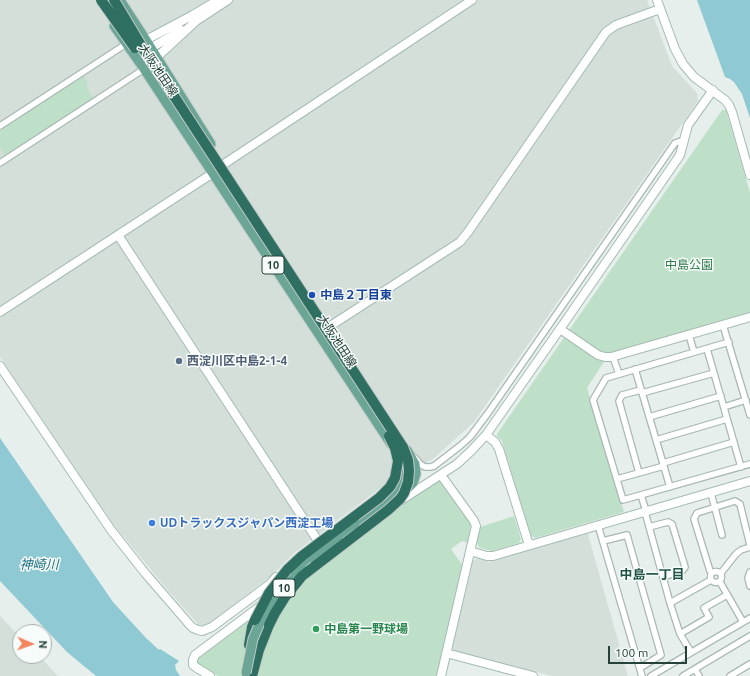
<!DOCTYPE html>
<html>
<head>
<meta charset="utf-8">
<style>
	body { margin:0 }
	#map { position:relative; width:750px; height:676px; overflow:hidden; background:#e6efeb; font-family:Ubuntu,sans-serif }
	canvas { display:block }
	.north { position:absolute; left:12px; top:624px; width:40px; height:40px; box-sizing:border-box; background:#f7fbf9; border:1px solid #a3b1ad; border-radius:50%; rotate:92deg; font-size:11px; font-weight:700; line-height:16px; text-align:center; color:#24423a }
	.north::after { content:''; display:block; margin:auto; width:14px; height:18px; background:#f4845f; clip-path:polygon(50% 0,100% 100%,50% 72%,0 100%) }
	.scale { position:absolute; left:608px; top:646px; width:79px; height:18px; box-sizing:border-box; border:2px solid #24423a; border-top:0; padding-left:5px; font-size:12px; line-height:14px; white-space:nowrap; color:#24423a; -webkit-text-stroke:3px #f7fbf9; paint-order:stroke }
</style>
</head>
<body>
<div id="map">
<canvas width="750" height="676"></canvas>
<div class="north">N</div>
<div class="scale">100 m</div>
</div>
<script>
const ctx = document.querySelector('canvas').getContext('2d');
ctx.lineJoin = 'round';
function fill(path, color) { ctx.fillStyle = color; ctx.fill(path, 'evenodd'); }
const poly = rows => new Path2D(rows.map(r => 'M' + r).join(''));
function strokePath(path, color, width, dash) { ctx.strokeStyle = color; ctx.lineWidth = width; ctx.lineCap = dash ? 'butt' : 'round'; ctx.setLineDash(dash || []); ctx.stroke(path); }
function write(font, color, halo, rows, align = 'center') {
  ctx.font = font + ' Ubuntu,"Noto Sans JP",sans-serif'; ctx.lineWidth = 3; ctx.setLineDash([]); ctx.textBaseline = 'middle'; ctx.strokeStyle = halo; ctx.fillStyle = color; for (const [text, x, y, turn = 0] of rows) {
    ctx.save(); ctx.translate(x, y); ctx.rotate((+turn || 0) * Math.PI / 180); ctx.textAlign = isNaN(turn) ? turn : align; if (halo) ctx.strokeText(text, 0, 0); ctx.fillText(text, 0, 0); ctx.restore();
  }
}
fill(poly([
	[0,0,647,0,672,66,697,93,698,101,474,422,433,459,383,486,294,553,271,576,206,626,199,625,171,594,113,524,0,357],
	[587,531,628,676,552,676,454,651,452,647,473,561,478,558,490,562],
	[0,616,20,637,20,656,39,656,58,676,0,676]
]), '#d4dfda');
fill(poly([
	[84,75,87,82,88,90,94,99,6,157,0,147,0,129],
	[722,110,726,110,750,193,750,312,609,354,587,388,624,512,535,538,530,535,502,441,497,436,497,434],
	[439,480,442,481,473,526,469,543,462,541,451,549,463,566,438,676,218,676,197,664,197,656,426,487],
	[514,516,521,539,519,543,492,551,480,548,476,542,480,527]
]), '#bfe0c8');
fill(poly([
	[697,0,750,0,750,118,742,94,734,82,730,79,725,77],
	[0,438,113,602,146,638,159,650,160,649,179,661,175,665,176,670,180,676,96,676,67,652,0,581]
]), '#8ec9d4');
const street = poly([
	[0,126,126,44,129,43],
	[0,163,144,69],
	[723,325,750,415],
	[689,335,694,352],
	[729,342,606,378,593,400,623,500,750,464],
	[707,349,741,467],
	[613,357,619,374],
	[635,369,670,487],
	[642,393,714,373],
	[724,407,746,400],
	[649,417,721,396],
	[656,440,727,419],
	[415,458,420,464,425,467,430,467,434,466,460,446,470,437,488,413,675,143,684,140],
	[663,463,734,442],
	[639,473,619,401,622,395,641,390],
	[617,479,664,466],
	[711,493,722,535],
	[641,495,646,511],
	[645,512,670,603,680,634,691,652],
	[598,525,642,676],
	[649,527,668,522,672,524,685,567,682,571,663,577],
	[603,541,627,535,661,655,640,668],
	'710.5 577a5.5 5.5 0 1 1 11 0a5.5 5.5 0 1 1-11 0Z',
	[750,572,748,578,750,586],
	[712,573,710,571,694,519,697,513,735,501,740,504,750,545],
	[721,573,736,554,741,550,750,547],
	[720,582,743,622],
	[670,603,711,580],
	[680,634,709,617,704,608,727,595],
	[695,669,699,676],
	[651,676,750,618],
	[683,676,750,636],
	[730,676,750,664]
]);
const secondary = poly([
	[657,0,675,49,683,64,694,77,725,100,729,105,732,112,750,175],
	[146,40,193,15,218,0],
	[146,50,151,48,181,30],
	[144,69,196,21,228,0],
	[118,235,318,541],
	[0,312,213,173,224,164,472,0],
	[560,329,598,355,605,357,611,357,750,317],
	[321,332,460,242,468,232,606,32,616,25,660,9],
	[0,366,111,530,145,573,189,624,193,628,198,630,202,631,212,627,270,584,276,577],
	[486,435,495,442,499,449,529,545],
	[400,501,457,464,471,451,486,435,560,329,676,161,680,155,688,125,713,90],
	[470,551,487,556,493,556,750,481],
	[446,653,533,676],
	[210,676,197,668,193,665,193,660,195,655,263,604],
	[441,676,476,526,474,521,441,475]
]);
const primary = poly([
	[120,0,146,40,211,144],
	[114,26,144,69,391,444],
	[405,491,413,483,416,474,415,464,407,450],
	[383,501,399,489,403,481,403,467,401,461,398,454],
	[357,526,392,501]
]);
const highway = poly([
	[249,645,252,627,255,620],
	[252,676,259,650,269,625]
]);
strokePath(street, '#a8b8b2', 8);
strokePath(secondary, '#a4bbb3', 10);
strokePath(primary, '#c2cac8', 11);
strokePath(highway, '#c2cac8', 12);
strokePath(street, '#fff', 5.5);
strokePath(secondary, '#fff', 8);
strokePath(primary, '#6aa596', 9);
strokePath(highway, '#2f6f62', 10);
const primaryBridge = poly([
	[330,541,355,523],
	[314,559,338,540],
	[294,570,316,551],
	[265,621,273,604,279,595,287,585,302,569],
	[246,673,253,639,264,613]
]);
const highwayBridge = poly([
	[101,0,135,48],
	[114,0,144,50,399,441,403,447,408,460,409,471,408,482,404,493,400,499,388,510,302,576,285,597,275,613,269,625],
	[255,620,269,593,287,570,302,556,379,498,390,487,395,478,398,461,395,448,389,436]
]);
strokePath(primaryBridge, '#c2cac8', 11, []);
strokePath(highwayBridge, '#c2cac8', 12, []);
strokePath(primaryBridge, '#6aa596', 9);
strokePath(highwayBridge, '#2f6f62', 10);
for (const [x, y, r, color] of [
	[312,295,4,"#1a4fb4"],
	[179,361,4,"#5c6f8a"],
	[152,523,4,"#3f7fe0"],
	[316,629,4,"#2e9e5b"]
]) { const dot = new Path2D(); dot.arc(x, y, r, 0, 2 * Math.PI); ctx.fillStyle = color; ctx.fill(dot); strokePath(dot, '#f7fbf9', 1.5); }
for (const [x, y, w] of [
	[273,265,22],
	[284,588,22]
]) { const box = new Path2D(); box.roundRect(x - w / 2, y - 9, w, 18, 3); ctx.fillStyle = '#f7fbf9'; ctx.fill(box); strokePath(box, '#24423a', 1); }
write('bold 11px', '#24423a', null, [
	["10",273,265],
	["10",284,588]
]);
write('12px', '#24423a', '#f7fbf9', [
	["大阪池田線",158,70,56],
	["大阪池田線",337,341,57]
]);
write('12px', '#2d7a4b', '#f7fbf9', [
	["中島公園",689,265]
]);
write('bold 12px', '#164399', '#f7fbf9', [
	["中島２丁目東",320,295]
], 'left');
write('bold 12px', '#4e5e75', '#f7fbf9', [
	["西淀川区中島2-1-4",187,361]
], 'left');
write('bold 12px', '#366cbe', '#f7fbf9', [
	["UDトラックスジャパン西淀工場",160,523]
], 'left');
write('bold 12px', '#27864d', '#f7fbf9', [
	["中島第一野球場",324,629]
], 'left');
write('italic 13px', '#1c6f80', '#f7fbf9', [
	["神崎川",39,565]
]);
write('bold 13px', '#1f5548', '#f7fbf9', [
	["中島一丁目",652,575]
]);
</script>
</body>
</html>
